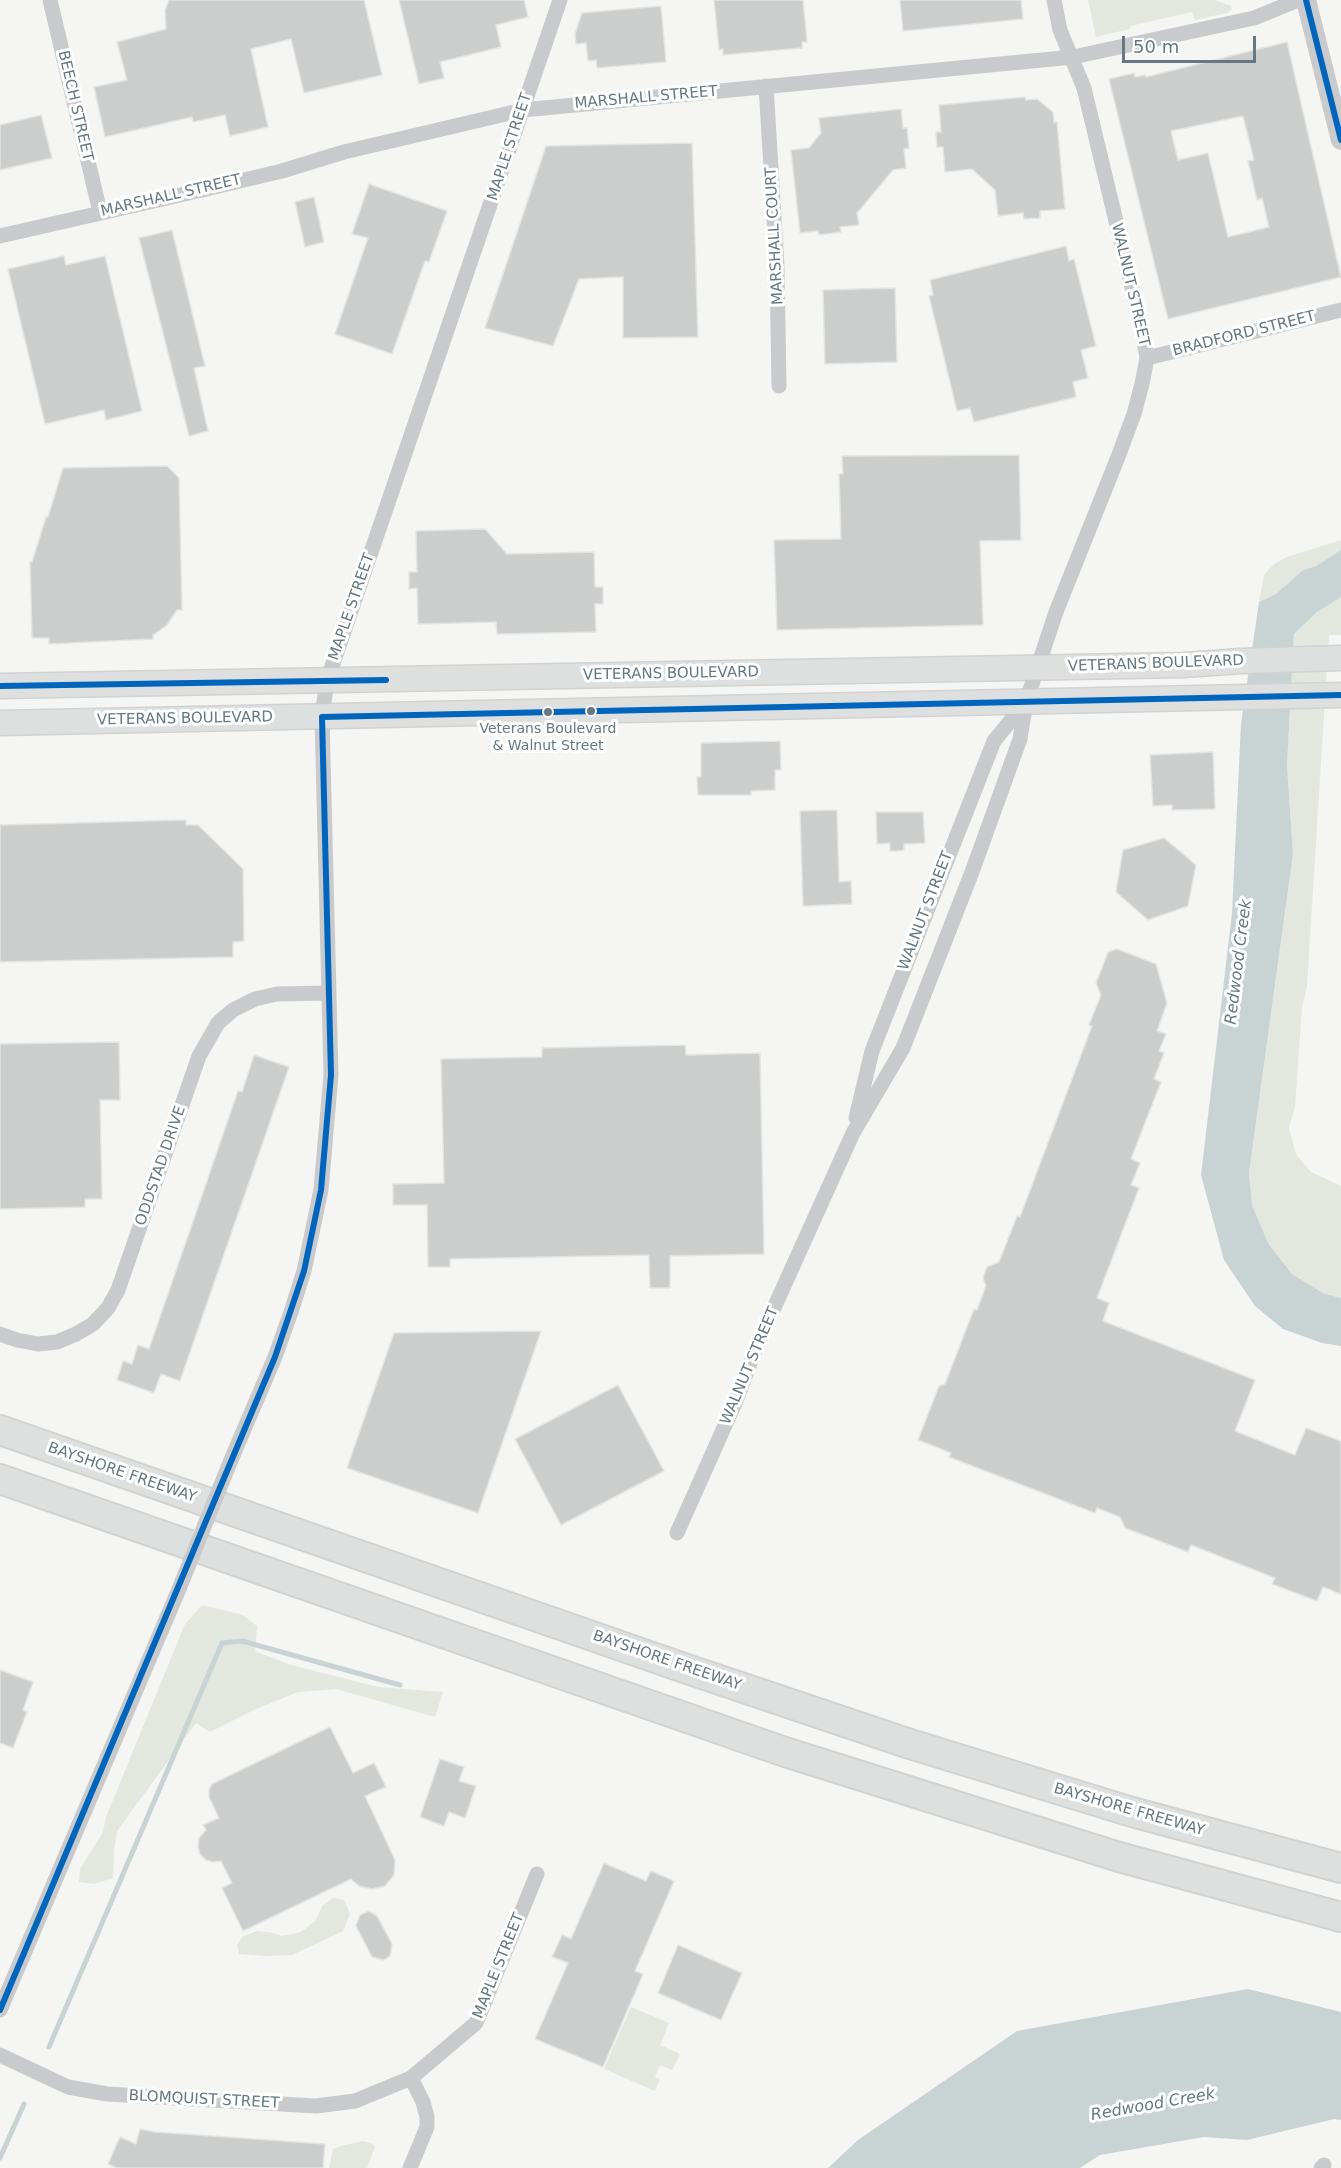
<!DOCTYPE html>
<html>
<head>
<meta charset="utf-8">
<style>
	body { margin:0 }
	#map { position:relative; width:1341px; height:2168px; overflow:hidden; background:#f5f5f3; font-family:"DejaVu Sans",sans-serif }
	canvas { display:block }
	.scale { position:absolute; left:1122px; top:36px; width:134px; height:27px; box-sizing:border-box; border:3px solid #657883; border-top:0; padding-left:8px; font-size:18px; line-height:21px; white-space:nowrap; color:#657883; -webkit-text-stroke:4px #fff; paint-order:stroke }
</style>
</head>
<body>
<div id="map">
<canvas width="1341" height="2168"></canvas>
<div class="scale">50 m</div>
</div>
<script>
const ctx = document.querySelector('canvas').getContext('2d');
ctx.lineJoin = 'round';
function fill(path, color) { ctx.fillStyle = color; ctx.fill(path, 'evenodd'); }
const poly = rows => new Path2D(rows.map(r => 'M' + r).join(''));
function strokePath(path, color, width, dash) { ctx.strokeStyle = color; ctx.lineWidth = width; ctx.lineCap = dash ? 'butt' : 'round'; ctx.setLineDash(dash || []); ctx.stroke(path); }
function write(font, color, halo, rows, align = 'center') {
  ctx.font = font + ' "DejaVu Sans",sans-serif'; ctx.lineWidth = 6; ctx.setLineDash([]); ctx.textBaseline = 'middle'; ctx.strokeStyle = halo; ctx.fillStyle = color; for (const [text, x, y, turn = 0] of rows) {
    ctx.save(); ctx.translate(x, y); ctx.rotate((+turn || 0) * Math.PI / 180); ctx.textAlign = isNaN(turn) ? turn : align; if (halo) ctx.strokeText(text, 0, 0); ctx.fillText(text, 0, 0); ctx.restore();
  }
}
fill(poly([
	[1088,0,1214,0,1231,6,1232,9,1227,13,1195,20,1192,12,1130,26,1130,29,1096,37],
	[1341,540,1341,550,1316,566,1303,570,1276,594,1259,602,1264,575,1274,564,1287,557],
	[1341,597,1341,635,1329,635,1307,986,1302,1007,1295,1107,1289,1128,1296,1154,1311,1172,1341,1186,1341,1298,1323,1293,1292,1274,1268,1243,1252,1205,1249,1173,1293,854,1287,766,1294,634,1317,612],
	[202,1605,243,1615,257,1626,255,1651,291,1665,378,1687,443,1692,435,1717,336,1689,298,1692,256,1709,210,1732,196,1723,117,1831,114,1851,113,1878,94,1884,79,1882,80,1869,103,1832,106,1817,185,1624],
	[333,1898,344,1900,350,1914,343,1931,292,1955,265,1956,239,1954,237,1945,242,1937,257,1931,268,1932,282,1936,301,1932,316,1920,322,1906],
	[631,2007,669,2023,660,2045,680,2054,672,2070,660,2065,655,2077,660,2079,655,2091,604,2069],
	[363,2141,371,2143,375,2147,367,2168,329,2168,333,2149,341,2146]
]), '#e4e7e0');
fill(poly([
	[1341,550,1341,597,1317,612,1294,634,1287,766,1293,854,1249,1173,1252,1205,1268,1243,1292,1274,1323,1293,1341,1298,1341,1346,1322,1343,1283,1329,1255,1306,1224,1260,1201,1175,1232,913,1241,724,1259,602,1276,594,1303,570,1316,566],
	[1248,1989,1341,2012,1341,2120,1334,2119,1247,2140,1204,2137,1100,2155,1080,2168,828,2168,858,2140,1017,2031]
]), '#c9d3d4');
strokePath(poly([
	[49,2047,222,1643,242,1641,400,1685],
	[0,2158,24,2104]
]), '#c9d3d4', 5);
const building = poly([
	[169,0,364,0,382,75,304,93,291,39,251,49,268,127,230,136,225,115,193,122,192,117,105,137,94,87,127,80,117,42,166,29,165,10,169,0],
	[399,0,524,0,528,17,496,25,501,47,440,62,444,78,419,84,399,0],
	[714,0,803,0,807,42,802,42,802,48,723,55,723,49,719,50,714,0],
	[900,0,1021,0,1023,19,903,31,900,0],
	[661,6,666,62,597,68,596,60,588,61,586,43,576,44,575,34,582,13,661,6],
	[1287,42,1341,277,1168,319,1109,79,1134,73,1135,77,1145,75,1146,77,1287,42],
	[1243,116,1254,160,1248,161,1257,200,1262,198,1269,227,1228,237,1208,153,1178,160,1171,131,1243,116],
	[1025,97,1026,100,1037,99,1053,112,1054,123,1057,122,1065,209,1040,211,1040,218,1024,219,1023,213,998,216,995,190,972,169,945,172,943,147,937,147,936,132,941,132,939,105,1025,97],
	[901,109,903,128,907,128,909,148,904,149,906,168,893,170,857,213,859,225,840,227,841,232,819,235,818,231,800,233,791,150,809,148,821,133,819,118,901,109],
	[41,115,52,158,0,170,0,125,41,115],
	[692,143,698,337,623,338,623,277,579,279,553,346,485,328,546,146,692,143],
	[369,184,447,211,429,262,425,261,392,354,335,334,368,238,352,234,369,184],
	[314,197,324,242,305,247,295,202,314,197],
	[172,230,205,366,194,368,208,431,189,436,139,238,172,230],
	[1066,246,1069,261,1074,259,1096,346,1081,350,1088,378,1073,382,1076,397,974,422,970,408,957,411,929,296,933,295,930,280,1066,246],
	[64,256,66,265,105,256,142,411,106,420,104,410,45,424,8,269,64,256],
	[895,288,897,362,825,364,823,290,895,288],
	[1019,455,1021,540,980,541,983,625,777,630,774,540,841,539,839,474,843,474,842,456,1019,455],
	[167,466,179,478,182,610,177,610,167,625,153,635,153,639,49,644,49,638,32,638,30,562,32,562,46,517,48,517,63,468,167,466],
	[485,529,507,554,594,552,595,587,603,587,603,604,595,604,596,632,497,634,496,622,418,624,417,588,409,589,409,572,417,572,416,531,485,529],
	[780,741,781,770,775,770,775,790,751,791,751,795,698,795,697,777,701,777,701,743,780,741],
	[1213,752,1215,809,1172,810,1172,805,1153,806,1150,755,1213,752],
	[837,810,839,882,851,881,852,904,803,906,800,811,837,810],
	[876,812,923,812,925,843,904,844,904,850,897,851,890,851,890,843,877,844,876,812],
	[186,820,186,825,198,825,243,869,244,941,233,942,233,957,0,962,0,825,186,820],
	[1164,838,1196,865,1188,906,1148,920,1116,892,1123,850,1164,838],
	[1117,949,1156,964,1167,1003,1157,1031,1166,1034,1159,1051,1164,1053,1154,1079,1161,1082,1131,1159,1140,1163,1131,1185,1139,1188,1097,1298,1109,1303,1103,1321,1255,1380,1235,1431,1295,1455,1306,1428,1341,1441,1341,1594,1323,1587,1317,1601,1272,1584,1275,1578,1191,1545,1188,1552,1125,1528,1120,1517,1097,1508,1095,1513,949,1457,951,1453,918,1440,939,1386,945,1384,974,1309,977,1310,986,1286,983,1278,987,1267,999,1262,1017,1216,1020,1217,1092,1026,1089,1025,1101,995,1096,983,1108,952,1117,949],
	[119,1042,120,1100,100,1100,102,1199,85,1199,85,1207,0,1209,0,1044,119,1042],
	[685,1045,686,1055,760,1053,764,1254,670,1256,670,1288,650,1288,649,1255,450,1259,450,1267,428,1267,427,1205,393,1205,393,1184,444,1183,441,1059,542,1057,542,1048,685,1045],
	[254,1055,289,1067,180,1381,161,1374,154,1393,117,1380,123,1361,132,1364,138,1345,149,1349,238,1091,242,1092,254,1055],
	[541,1331,478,1513,347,1468,394,1333,541,1331],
	[618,1385,664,1471,561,1525,515,1439,618,1385],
	[0,1670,33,1682,23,1710,27,1712,13,1748,0,1743,0,1670],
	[330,1727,353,1773,374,1763,386,1787,365,1796,395,1860,394,1875,385,1886,372,1889,359,1886,351,1879,243,1931,222,1888,232,1883,221,1861,213,1862,206,1860,200,1854,198,1847,199,1838,206,1830,203,1825,219,1818,209,1797,209,1790,212,1784,330,1727],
	[440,1759,464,1767,459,1781,476,1786,465,1818,449,1812,444,1826,420,1817,440,1759],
	[604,1863,646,1881,651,1871,674,1881,635,1971,643,1974,603,2067,535,2039,568,1963,552,1957,562,1935,571,1939,604,1863],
	[369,1911,377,1916,392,1944,390,1956,384,1960,372,1957,356,1926,360,1915,369,1911],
	[678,1945,742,1973,721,2020,658,1993,678,1945],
	[140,2129,155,2132,325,2144,323,2168,117,2168,108,2164,120,2137,136,2144,140,2129]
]);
fill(building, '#cccdcd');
strokePath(building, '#e4e4e3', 1.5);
const primary = poly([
	[0,686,1184,665,1241,661,1341,658],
	[0,723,1341,695]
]);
const motorway = poly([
	[0,1430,687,1669,910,1744,1132,1812,1341,1868],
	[0,1479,785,1752,1119,1857,1341,1917]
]);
strokePath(primary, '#d2d2d2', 27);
strokePath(motorway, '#d1d2d2', 32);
strokePath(poly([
	[50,0,100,212],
	[766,86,777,267,779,386],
	[0,236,202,190,282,171,344,152,523,110,1073,57,1254,18,1298,0],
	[1147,358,1341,310],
	[856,1118,872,1051,994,741,1026,702],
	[0,1334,17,1340,38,1344,57,1342,76,1334,93,1324,108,1308,118,1290,199,1056,218,1023,233,1010,255,999,277,994,329,993],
	[231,1460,275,1357,291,1312,304,1271,321,1190,331,1075,322,717,327,681,560,0],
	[677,1533,735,1403,755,1350,853,1133,903,1048,972,872,1020,739,1026,702,1056,612,1118,457,1134,414,1142,384,1147,358,1141,325,1084,88,1060,30,1054,0],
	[0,2010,179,1589],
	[0,2055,68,2087,107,2094,316,2106,355,2101,411,2078,476,2023,537,1874],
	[410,2168,427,2127,427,2117,423,2102,411,2078],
	[1321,2168,1324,2165]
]), '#c9cacb', 15);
strokePath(poly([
	[1306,0,1341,140]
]), '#c9cacb', 20);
strokePath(primary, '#dedfdf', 24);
strokePath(motorway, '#dedfdf', 28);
strokePath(poly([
	[179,1589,231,1460]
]), '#c9cacb', 15);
strokePath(poly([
	[1306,0,1341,140],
	[0,686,386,680],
	[0,2010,275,1357,304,1271,321,1190,331,1075,322,717,1341,695]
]), '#0065bd', 6);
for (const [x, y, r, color] of [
	[591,711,5,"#657883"],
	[548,712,5,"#657883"]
]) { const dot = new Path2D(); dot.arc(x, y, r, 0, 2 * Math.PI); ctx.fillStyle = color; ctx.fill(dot); strokePath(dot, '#fff', 2); }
write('14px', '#657883', '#fff', [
	["Veterans Boulevard",548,729],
	["& Walnut Street",548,746]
]);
write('15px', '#657883', '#fff', [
	["MARSHALL STREET",646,98,-5],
	["BEECH STREET",75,106,77],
	["MAPLE STREET",510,147,-72],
	["MARSHALL STREET",171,196,-13],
	["MARSHALL COURT",775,236,-93],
	["WALNUT STREET",1130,285,77],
	["BRADFORD STREET",1244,334,-14],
	["MAPLE STREET",352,607,-71],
	["VETERANS BOULEVARD",1156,664,-2],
	["VETERANS BOULEVARD",671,674,-1],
	["VETERANS BOULEVARD",185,719,-1],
	["WALNUT STREET",926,911,-69],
	["ODDSTAD DRIVE",161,1166,-71],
	["WALNUT STREET",750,1366,-67],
	["BAYSHORE FREEWAY",122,1473,19],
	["BAYSHORE FREEWAY",667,1661,19],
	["BAYSHORE FREEWAY",1129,1810,16],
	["MAPLE STREET",499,1966,-68],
	["BLOMQUIST STREET",204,2100,3]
]);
write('italic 16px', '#617a7f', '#fff', [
	["Redwood Creek",1239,962,-83],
	["Redwood Creek",1153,2105,-10]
]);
</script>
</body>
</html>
